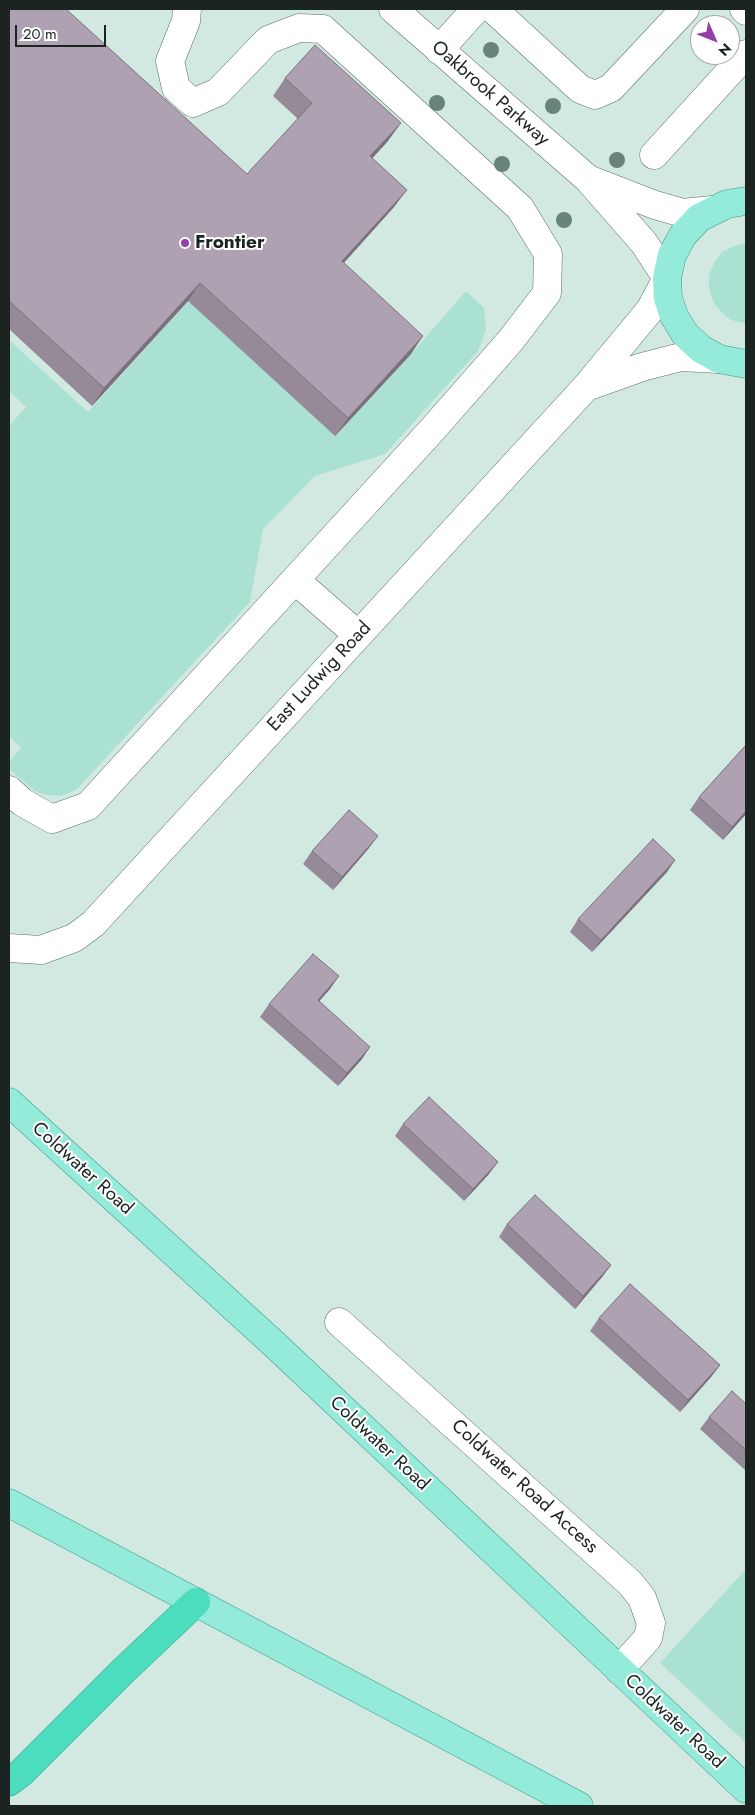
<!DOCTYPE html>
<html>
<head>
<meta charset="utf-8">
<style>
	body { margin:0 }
	#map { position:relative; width:755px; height:1815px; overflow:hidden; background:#d2e9e2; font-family:Jost,sans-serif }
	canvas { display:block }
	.frame { position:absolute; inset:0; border:10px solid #1c2422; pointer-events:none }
	.north { position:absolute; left:690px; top:15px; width:50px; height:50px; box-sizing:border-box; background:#fff; border:1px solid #a4a7a7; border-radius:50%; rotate:134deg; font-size:14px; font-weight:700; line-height:20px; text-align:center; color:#1c2422 }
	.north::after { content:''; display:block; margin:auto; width:18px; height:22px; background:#963da9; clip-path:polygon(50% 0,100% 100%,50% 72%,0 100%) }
	.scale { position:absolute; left:15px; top:25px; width:91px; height:22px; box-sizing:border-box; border:2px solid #1c2422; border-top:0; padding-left:6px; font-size:15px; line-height:18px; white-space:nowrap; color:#1c2422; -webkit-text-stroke:4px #fff; paint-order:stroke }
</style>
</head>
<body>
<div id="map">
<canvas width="755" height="1815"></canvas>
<div class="frame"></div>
<div class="north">N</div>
<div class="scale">20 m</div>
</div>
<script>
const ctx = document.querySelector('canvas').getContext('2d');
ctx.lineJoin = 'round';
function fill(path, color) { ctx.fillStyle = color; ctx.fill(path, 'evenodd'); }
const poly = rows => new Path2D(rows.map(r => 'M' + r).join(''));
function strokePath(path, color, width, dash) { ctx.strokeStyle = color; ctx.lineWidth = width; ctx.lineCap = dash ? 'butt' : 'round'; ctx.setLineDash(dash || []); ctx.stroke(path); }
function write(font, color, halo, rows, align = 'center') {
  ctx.font = font + ' Jost,sans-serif'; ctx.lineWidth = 4; ctx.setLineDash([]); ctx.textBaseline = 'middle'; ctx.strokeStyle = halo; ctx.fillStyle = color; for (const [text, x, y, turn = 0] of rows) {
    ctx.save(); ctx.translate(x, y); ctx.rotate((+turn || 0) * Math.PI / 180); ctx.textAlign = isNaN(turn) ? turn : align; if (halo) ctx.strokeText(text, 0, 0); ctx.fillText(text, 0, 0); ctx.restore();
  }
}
fill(poly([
	[746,243,746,323,744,323,731,320,721,312,713,301,709,288,709,275,714,263,722,252,734,246],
	[466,291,484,308,486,329,478,351,385,454,315,476,263,529,250,602,77,789,61,796,48,795,36,792,9,769,9,762,21,748,9,736,9,426,26,407,9,391,9,340,88,412,188,301,411,354],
	[746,1569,746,1743,660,1663]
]), '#aae1d2');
const minor = poly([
	[393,9,588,179],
	[493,9,580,89,595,95,611,88,685,9],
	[744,9,746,11],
	[439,50,476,9],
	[654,155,746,54],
	[712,210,683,213,655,205,588,179,644,243,667,278,650,310,586,387,642,367,681,357,719,359],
	[295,580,358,635],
	[9,790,22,802,52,819,88,806,432,430,511,340,547,293,548,254,520,208,323,29,299,28,268,40,218,92,193,103,176,88,170,61,186,21,187,9],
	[9,948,41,950,74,938,93,924,586,387],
	[339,1322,630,1583,642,1598,651,1623,648,1638,619,1670]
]);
const major = poly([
	[746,201,727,204,699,218,683,235,672,255,667,278,668,298,674,316,685,334,701,349,719,359,746,364],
	[9,1102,274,1344,746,1789],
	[9,1503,579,1806]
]);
const highway = poly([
	[9,1782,22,1772,122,1672,196,1602]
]);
strokePath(minor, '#5a6e68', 29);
strokePath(major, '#3b9c88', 29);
strokePath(highway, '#3b9c88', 29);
strokePath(minor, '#fff', 28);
strokePath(major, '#94ebd9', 28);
strokePath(highway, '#4cddbf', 28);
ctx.fillStyle = '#68837c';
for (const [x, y] of [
	[491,50],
	[437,103],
	[553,106],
	[617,160],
	[502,164],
	[564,220]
]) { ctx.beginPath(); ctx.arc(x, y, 8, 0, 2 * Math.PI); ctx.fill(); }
fill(poly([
	[9,9,247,174,298,119,273,96,285,78,388,141,372,158,394,207,344,263,411,354,335,436,188,301,92,406,9,329],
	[746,745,746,814,723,840,690,810,699,797],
	[369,848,333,890,303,864,312,851],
	[667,872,592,952,570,932,578,919],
	[330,989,319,1001,362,1059,338,1086,260,1017,269,1004],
	[403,1124,489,1174,464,1201,395,1136],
	[507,1224,611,1265,602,1277,575,1309,499,1237],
	[599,1318,720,1365,711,1377,680,1412,590,1331],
	[746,1404,746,1471,700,1429,709,1417]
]), '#968a98');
fill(poly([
	[401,123,388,141,358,174,370,156],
	[407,190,394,207,329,279,342,261],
	[200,283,188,301,92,406,104,388],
	[423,336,411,354,335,436,348,418],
	[746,811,746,814,723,840,732,827],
	[378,836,369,848,333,890,342,877],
	[675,860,667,872,592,952,601,940],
	[339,976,330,989,309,1013,318,1000],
	[370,1047,362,1059,338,1086,347,1073],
	[498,1162,489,1174,464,1201,473,1189],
	[611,1265,602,1277,575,1309,583,1296],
	[720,1365,711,1377,680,1412,688,1400]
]), '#7a717c');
const building = poly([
	[9,9,66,9,247,174,312,103,285,78,315,45,401,123,370,156,407,190,342,261,423,336,348,418,200,283,104,388,9,301,9,9],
	[746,745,746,811,732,827,699,797,746,745],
	[349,810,378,836,342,877,312,851,349,810],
	[653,839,675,860,601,940,578,919,653,839],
	[313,954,339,976,318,1000,370,1047,347,1073,269,1004,313,954],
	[429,1097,498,1162,473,1189,403,1124,429,1097],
	[535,1195,611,1265,583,1296,507,1224,535,1195],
	[630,1284,720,1365,688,1400,599,1318,630,1284],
	[732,1391,746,1404,746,1450,709,1417,732,1391]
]);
fill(building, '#aea1b1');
strokePath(building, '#7a717c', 1);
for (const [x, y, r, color] of [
	[185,243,5,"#963da9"]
]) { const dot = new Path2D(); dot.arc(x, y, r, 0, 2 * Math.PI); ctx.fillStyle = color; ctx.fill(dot); strokePath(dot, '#fff', 2); }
write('19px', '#1c2422', '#fff', [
	["Oakbrook Parkway",490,94,41],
	["East Ludwig Road",320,677,-47],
	["Coldwater Road",82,1169,42],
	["Coldwater Road",379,1444,43],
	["Coldwater Road Access",524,1487,42],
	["Coldwater Road",674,1722,43]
]);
write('bold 19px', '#1c2422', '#fff', [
	["Frontier",195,243]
], 'left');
</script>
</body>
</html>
